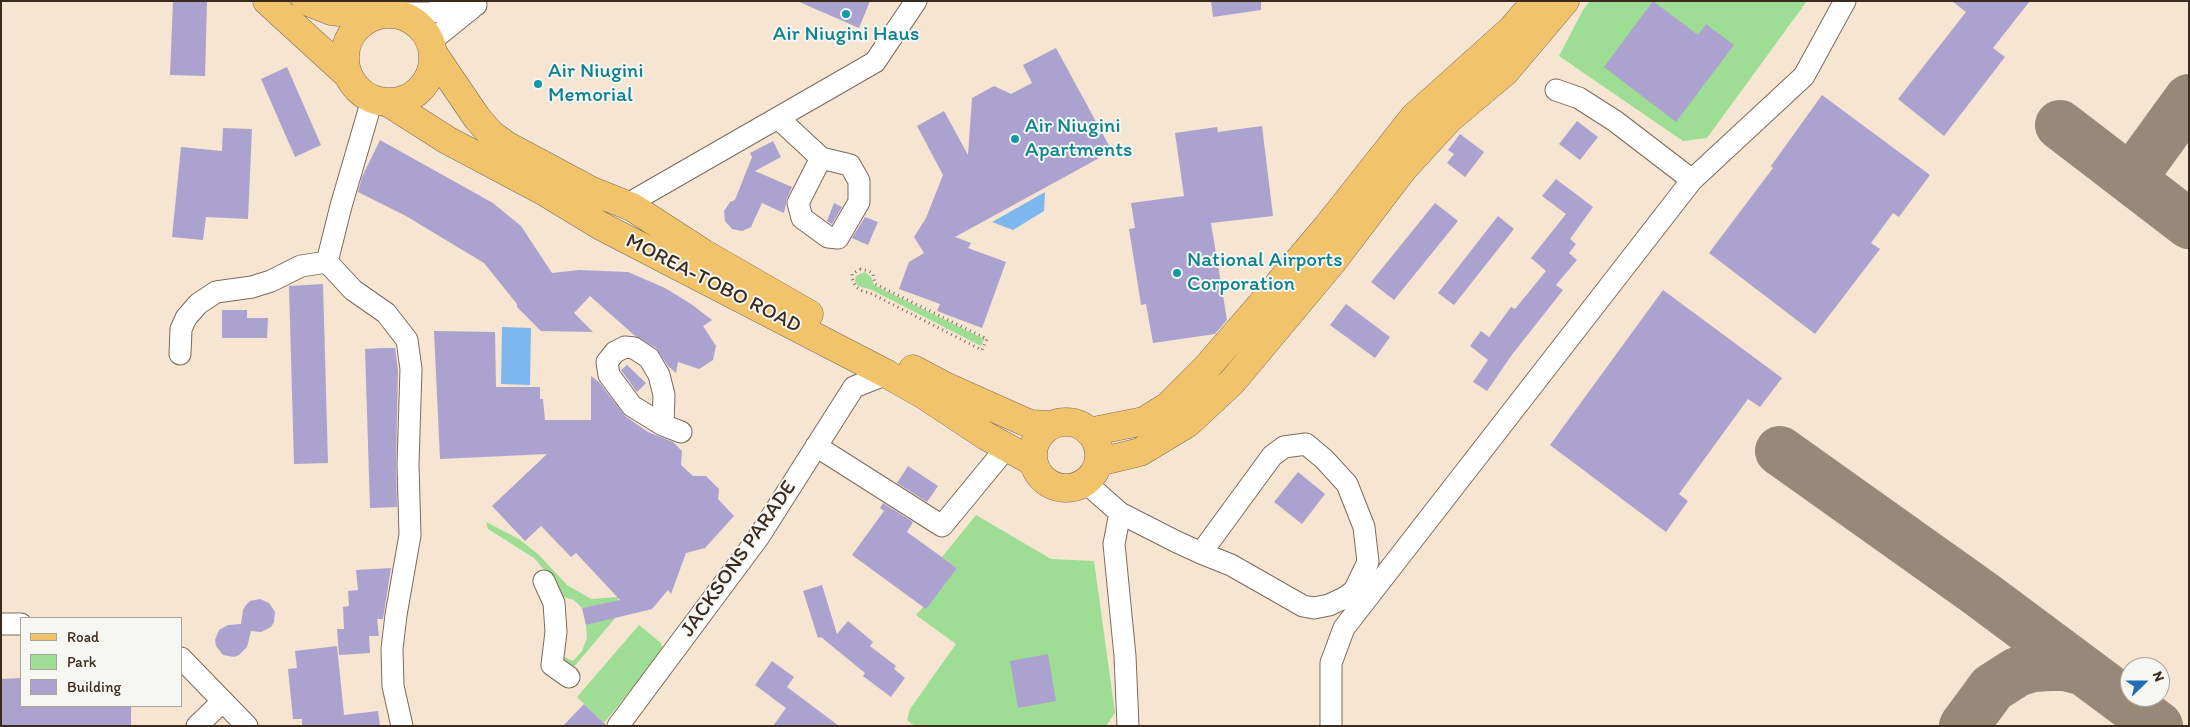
<!DOCTYPE html>
<html>
<head>
<meta charset="utf-8">
<style>
	body { margin:0 }
	#map { position:relative; width:2190px; height:727px; overflow:hidden; background:#f5e5d1; font-family:Itim,sans-serif }
	canvas { display:block }
	.frame { position:absolute; inset:0; border:2px solid #3b2a1e; pointer-events:none }
	.legend { position:absolute; left:20px; top:617px; width:162px; height:90px; box-sizing:border-box; background:#f6f6f2; border:1px solid #aba49d; margin:0; padding:6px 9px; list-style:none; font-size:15px; color:#3b2a1e }
	.legend li { display:flex; align-items:center; gap:10px; height:25px }
	.legend b { width:25px; border:1px solid #aba49d }
	.north { position:absolute; left:2120px; top:657px; width:50px; height:50px; box-sizing:border-box; background:#f6f6f2; border:1px solid #aba49d; border-radius:50%; rotate:68deg; font-size:14px; font-weight:700; line-height:20px; text-align:center; color:#3b2a1e }
	.north::after { content:''; display:block; margin:auto; width:18px; height:22px; background:#1f6fb2; clip-path:polygon(50% 0,100% 100%,50% 72%,0 100%) }
</style>
</head>
<body>
<div id="map">
<canvas width="2190" height="727"></canvas>
<div class="frame"></div>
<ul class="legend">
<li><b style="height:6px;background:#f1c36a"></b>Road</li>
<li><b style="height:14px;background:#9ede94"></b>Park</li>
<li><b style="height:14px;background:#aca2cf"></b>Building</li>
</ul>
<div class="north">N</div>
</div>
<script>
const ctx = document.querySelector('canvas').getContext('2d');
ctx.lineJoin = 'round';
function fill(path, color) { ctx.fillStyle = color; ctx.fill(path, 'evenodd'); }
const poly = rows => new Path2D(rows.map(r => 'M' + r).join(''));
function strokePath(path, color, width, dash) { ctx.strokeStyle = color; ctx.lineWidth = width; ctx.lineCap = dash ? 'butt' : 'round'; ctx.setLineDash(dash || []); ctx.stroke(path); }
function write(font, color, halo, rows, align = 'center') {
  ctx.font = font + ' Itim,sans-serif'; ctx.lineWidth = 4; ctx.setLineDash([]); ctx.textBaseline = 'middle'; ctx.strokeStyle = halo; ctx.fillStyle = color; for (const [text, x, y, turn = 0] of rows) {
    ctx.save(); ctx.translate(x, y); ctx.rotate((+turn || 0) * Math.PI / 180); ctx.textAlign = isNaN(turn) ? turn : align; if (halo) ctx.strokeText(text, 0, 0); ctx.fillText(text, 0, 0); ctx.restore();
  }
}
fill(poly([
	[1590,1,1807,1,1707,138,1683,141,1559,56,1583,10],
	[865,272,871,277,874,285,984,339,981,346,872,290,858,286,855,281,856,276],
	[976,515,1051,559,1094,561,1115,713,1106,726,915,726,907,720,910,709,956,644,916,615,957,568,942,557],
	[486,522,519,539,539,555,567,585,591,599,618,597,618,601,582,608,574,600,561,596,554,581,534,558,488,529],
	[616,617,573,668,560,663,562,656,573,661,582,651,587,638,586,625],
	[639,625,661,643,663,650,604,723,577,697]
]), '#9ede94');
fill(poly([
	[1045,192,1044,211,1013,230,992,222],
	[502,327,531,328,530,385,501,384]
]), '#7db7ee');
strokePath(poly([
	[2060,125,2189,224],
	[2131,179,2189,99],
	[1780,451,1981,594,2158,726],
	[1964,726,1992,688,2017,672,2033,667,2050,666,2065,666,2081,670]
]), '#988878', 50);
fill(poly([
	[173,1,207,1,205,76,170,75],
	[797,1,870,1,859,28],
	[1211,1,1261,1,1261,10,1213,17],
	[1653,1,1698,35,1706,24,1734,45,1676,122,1604,67],
	[1952,1,2030,1,1993,48,2005,57,1944,136,1898,99,1966,12],
	[1056,48,1112,151,955,237,971,243,968,248,1006,262,982,328,937,311,940,304,899,289,909,262,924,253,914,237,926,218,943,175,917,126,944,111,968,155,972,98,994,86,1011,94,1032,83,1023,65],
	[287,67,321,145,295,157,261,79],
	[1822,95,1930,175,1899,217,1893,213,1871,243,1880,249,1815,334,1709,253,1773,168,1771,166],
	[1577,121,1598,137,1580,160,1559,144],
	[1262,126,1273,216,1211,223,1227,320,1215,334,1153,343,1146,304,1141,305,1129,229,1135,228,1131,203,1184,196,1175,133,1217,127,1218,132],
	[223,128,252,129,248,219,206,217,203,240,172,237,181,147,222,151],
	[1460,134,1484,152,1465,177,1447,163,1454,154,1448,150],
	[380,140,493,203,521,226,552,273,579,270,628,272,665,288,691,304,712,320,703,326,716,346,713,360,699,369,678,362,676,373,668,366,656,348,634,335,590,296,574,313,593,332,541,331,517,307,517,304,484,263,406,216,358,192,362,177],
	[773,141,781,157,755,171,792,187,787,198,784,213,762,203,751,227,742,231,732,229,725,221,724,211,730,202,735,200,752,157,750,153],
	[1556,179,1593,207,1570,239,1576,244,1569,253,1577,260,1556,285,1563,290,1511,356,1487,391,1473,382,1488,360,1470,346,1481,331,1489,337,1511,307,1515,309,1546,271,1531,258,1566,214,1542,196],
	[834,203,842,207,832,224,827,221],
	[1435,203,1458,221,1394,300,1371,282],
	[1498,216,1514,229,1454,305,1438,293],
	[865,217,878,222,868,245,852,238],
	[323,284,328,463,294,464,289,286],
	[1663,290,1782,378,1760,407,1748,399,1679,494,1688,501,1666,532,1550,445],
	[1346,304,1390,337,1375,358,1330,325],
	[222,310,247,310,247,318,268,318,267,338,222,338],
	[434,331,495,332,496,387,540,387,540,399,543,399,545,420,591,420,591,376,599,382,625,416,648,432,673,442,682,451,681,465,693,476,706,476,719,489,718,499,734,516,705,548,686,553,671,594,668,590,652,609,586,625,582,608,620,600,576,553,571,557,541,526,525,541,492,506,547,454,440,459],
	[383,348,395,348,398,370,396,464,397,507,370,508,365,349],
	[627,365,646,383,637,392,621,370],
	[908,466,938,486,927,502,897,483],
	[1298,472,1325,494,1302,524,1274,502],
	[883,503,913,522,907,532,957,568,926,609,852,555,884,511,880,508],
	[391,568,383,619,377,619,379,636,369,636,370,653,339,655,337,629,344,629,343,607,349,606,348,591,358,590,356,570],
	[822,585,837,634,848,621,873,642,870,646,896,666,894,669,905,678,891,697,863,676,865,673,821,637,818,638,803,591],
	[260,599,269,603,275,612,274,622,271,627,261,632,251,631,247,647,239,655,234,657,223,655,216,646,215,640,219,630,228,625,241,624,243,610,246,605,250,601],
	[337,646,344,715,378,711,380,726,302,726,302,719,293,719,288,669,297,668,295,651],
	[1048,654,1056,701,1018,708,1010,661],
	[772,661,794,677,787,687,839,726,773,726,786,708,755,685],
	[21,678,21,706,131,706,131,726,1,726,1,679],
	[584,704,606,725,606,726,563,726]
]), '#aca2cf');
const minor = poly([
	[390,13,429,13,476,5],
	[431,41,472,8],
	[1556,90,1579,98,1615,121,1692,180],
	[372,100,341,206,327,262,353,290,386,313,407,340,411,369,408,464,410,535,396,615,392,649,393,686,402,726],
	[778,118,821,158,798,203,802,218,828,237,838,238,859,202,859,181,850,165,821,158],
	[626,205,875,62,916,1],
	[180,354,181,329,186,318,198,304,216,292,252,287,271,281,301,266,327,262],
	[663,425,664,395,659,375,649,358,634,348,625,347,615,352,607,362,609,375,632,406,663,425,681,432],
	[816,446,942,526,1007,447],
	[1085,482,1120,513,1175,541,1201,553,1231,565,1303,606,1314,608,1329,605,1344,598,1354,591,1368,562,1364,527,1347,484,1324,459,1306,444,1284,447,1272,456,1201,553],
	[1120,513,1114,544,1125,656,1128,726],
	[544,581,554,603,556,632,552,665,569,677],
	[1,624,21,624],
	[181,658,247,726],
	[197,726,223,701],
	[618,726,758,538,854,387,887,374],
	[1331,726,1331,663,1344,628,1692,180,1804,76,1845,1]
]);
const major = poly([
	[267,1,348,75],
	[306,1,331,11,373,16],
	'345 58a44 44 0 1 1 88 0a44 44 0 1 1-88 0Z',
	[435,56,477,118,491,134,506,145,592,191,632,207,703,253,809,314],
	[389,103,447,140,545,192,601,226,887,374,924,395,986,436,1030,460,1035,466],
	[913,369,947,387,1030,424,1052,425],
	'1033 455a33 33 0 1 1 66 0a33 33 0 1 1-66 0Z',
	[1089,432,1144,421,1168,406,1207,367,1260,306,1327,227,1414,117,1512,29,1536,1],
	[1099,462,1140,452,1188,423,1232,382,1333,261,1404,168,1449,119,1505,72,1565,1]
]);
strokePath(minor, '#7c6b5d', 23);
strokePath(major, '#7c6b5d', 29);
strokePath(poly([
	[860,269,869,271,873,274,875,284,987,339,982,350,872,294,860,290,856,287,852,278,852,274,860,269]
]), '#7c6b5d', 3, [1, 4]);
strokePath(minor, '#fff', 21);
strokePath(major, '#f1c36a', 28);
for (const [x, y, r, color] of [
	[846,14,5,"#0f9aa8"],
	[538,84,5,"#0f9aa8"],
	[1015,139,5,"#0f9aa8"],
	[1177,273,5,"#0f9aa8"]
]) { const dot = new Path2D(); dot.arc(x, y, r, 0, 2 * Math.PI); ctx.fillStyle = color; ctx.fill(dot); strokePath(dot, '#f6f6f2', 2); }
write('21px', '#0d838f', '#f6f6f2', [
	["Air Niugini Haus",846,35,"center"],
	["Air Niugini",548,72],
	["Memorial",548,96],
	["Air Niugini",1025,127],
	["Apartments",1025,151],
	["National Airports",1187,261],
	["Corporation",1187,285]
], 'left');
write('21px', '#3b2a1e', '#f6f6f2', [
	["MOREA-TOBO ROAD",713,284,27],
	["JACKSONS PARADE",739,559,-55]
]);
</script>
</body>
</html>
